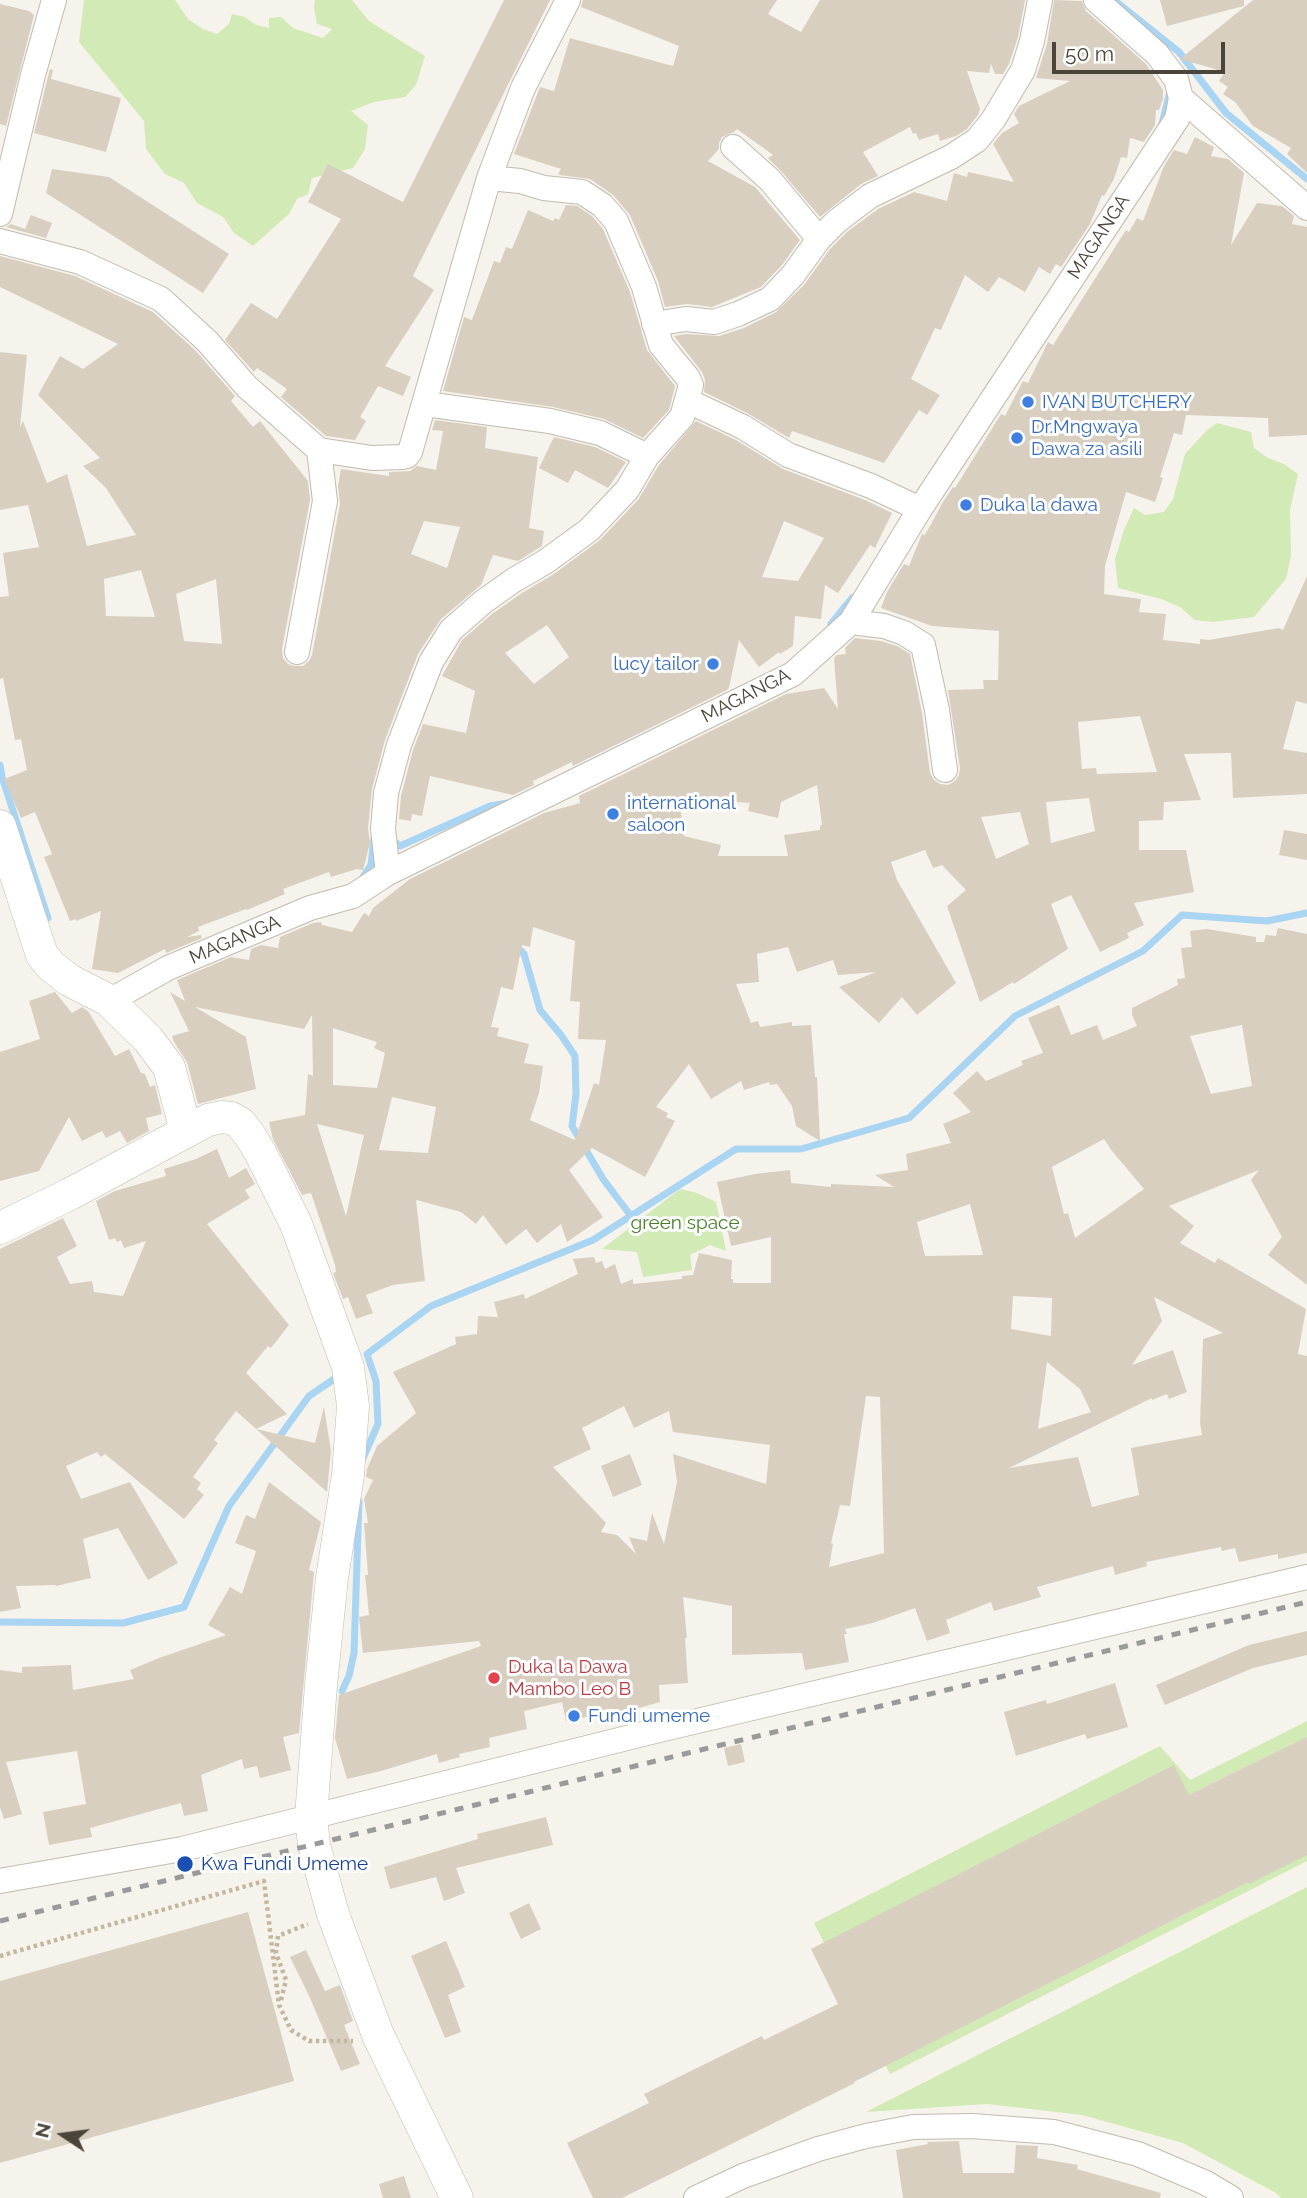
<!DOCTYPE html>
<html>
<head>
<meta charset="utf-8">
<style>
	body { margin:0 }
	#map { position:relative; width:1307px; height:2198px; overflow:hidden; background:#f6f3ec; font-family:Raleway,sans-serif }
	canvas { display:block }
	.north { position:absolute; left:28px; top:2100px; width:70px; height:70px; -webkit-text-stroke:5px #fff; paint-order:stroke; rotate:283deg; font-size:19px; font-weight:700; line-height:28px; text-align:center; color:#4b4439 }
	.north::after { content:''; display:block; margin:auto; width:24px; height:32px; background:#4b4439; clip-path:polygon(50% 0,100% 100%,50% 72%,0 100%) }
	.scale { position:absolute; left:1052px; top:42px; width:173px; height:32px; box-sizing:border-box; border:4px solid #4b4439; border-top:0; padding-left:9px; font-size:21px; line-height:24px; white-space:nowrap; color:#4b4439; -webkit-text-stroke:5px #fff; paint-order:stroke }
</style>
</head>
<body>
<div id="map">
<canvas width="1307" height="2198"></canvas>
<div class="north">N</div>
<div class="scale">50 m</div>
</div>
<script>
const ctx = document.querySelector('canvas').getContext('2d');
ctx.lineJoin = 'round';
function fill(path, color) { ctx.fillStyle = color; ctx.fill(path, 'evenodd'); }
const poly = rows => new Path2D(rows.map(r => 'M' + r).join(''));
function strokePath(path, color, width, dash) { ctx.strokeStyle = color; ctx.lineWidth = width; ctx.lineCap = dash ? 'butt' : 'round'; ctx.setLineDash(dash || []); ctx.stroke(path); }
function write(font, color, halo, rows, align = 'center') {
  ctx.font = font + ' Raleway,sans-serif'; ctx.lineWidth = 6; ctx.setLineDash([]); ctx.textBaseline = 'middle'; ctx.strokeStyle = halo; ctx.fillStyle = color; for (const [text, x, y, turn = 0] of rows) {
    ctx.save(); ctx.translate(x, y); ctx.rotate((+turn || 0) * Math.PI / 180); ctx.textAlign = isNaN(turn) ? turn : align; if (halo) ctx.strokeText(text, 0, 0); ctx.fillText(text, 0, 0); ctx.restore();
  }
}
fill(poly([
	[84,0,175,0,188,19,203,29,217,34,229,24,232,14,245,17,256,25,269,28,269,18,281,17,293,28,323,38,332,29,317,24,314,8,315,0,352,0,369,21,425,56,416,85,405,97,374,102,351,111,368,125,365,149,353,168,312,178,308,194,297,199,289,214,253,246,234,233,223,217,197,203,184,183,165,174,146,149,144,121,79,42],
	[1217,423,1251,432,1254,448,1268,458,1284,464,1298,474,1290,510,1291,556,1286,579,1254,617,1213,622,1195,620,1180,607,1161,599,1118,588,1115,559,1124,530,1134,508,1145,515,1164,512,1173,499,1185,454,1207,430],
	[680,1189,697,1193,716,1202,726,1251,710,1245,690,1255,692,1270,643,1277,637,1252,602,1249],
	[1307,1721,1307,1861,890,2074,814,1923,1160,1746,1190,1780],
	[1307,1887,1307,2198,1281,2198,1276,2193,1183,2143,1082,2115,987,2104,866,2112]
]), '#d2eab5');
strokePath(poly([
	[1114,0,1179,52,1226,113,1307,179],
	[1162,124,1170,91],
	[831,624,852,598],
	[0,765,2,777,48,918],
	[391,839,400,846,490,806,508,803],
	[363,877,371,865,374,839],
	[514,948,519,949,524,954,540,1010,561,1035,575,1056,576,1094,572,1126,603,1179,631,1216],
	[363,1458,378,1424,376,1381,367,1354,431,1306,593,1240,736,1149,801,1149,909,1118,1015,1016,1143,951,1182,915,1267,921,1307,913],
	[0,1622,123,1623,184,1607,229,1506,309,1396,340,1375],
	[342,1691,349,1676,354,1653,359,1501]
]), '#a9d4f2', 7);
fill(poly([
	[504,0,550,0,413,276,434,290,385,366,411,377,403,396,378,386,360,417,366,421,355,440,326,436,281,397,287,389,257,368,254,372,225,340,251,303,277,319,341,219,308,202,328,164,403,202],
	[583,0,777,0,768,14,801,32,820,0,1025,0,1018,37,1009,64,1003,74,995,74,991,64,989,73,967,71,980,109,978,115,967,129,956,136,940,141,938,134,919,140,916,133,913,134,910,127,863,152,878,176,861,184,820,217,781,171,768,158,773,155,737,129,734,132,722,137,719,143,719,149,708,161,755,187,800,240,782,265,761,287,712,307,687,304,665,307,658,281,630,215,613,195,590,179,560,175,558,174,561,169,514,154,540,87,554,91,570,38,673,66,679,46,581,7],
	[1054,0,1082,1,1086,11,1146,64,1163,90,1163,99,1159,110,1156,110,1155,125,1144,142,1130,138,1127,158,1121,157,1114,179,1104,196,1102,195,1090,224,1061,267,1056,264,1050,274,1039,267,1025,292,999,277,988,292,965,275,941,330,935,328,911,379,940,395,927,415,919,410,884,463,792,431,789,438,749,414,704,392,705,380,702,372,674,336,686,334,719,336,744,328,776,312,804,285,830,249,847,232,878,209,914,192,947,201,954,173,967,177,968,172,1014,182,993,144,1002,133,1019,123,1014,114,1019,106,1070,81,1036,78,1047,44],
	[1160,0,1244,0,1244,6,1167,26],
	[1253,0,1307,0,1307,173,1287,154,1291,148,1253,126,1235,102,1223,94,1228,87,1219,81,1225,72,1180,59],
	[0,4,29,11,34,15,6,126,0,124],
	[50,69,53,70,51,79,121,98,106,152,34,133],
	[1195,137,1214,147,1211,156,1228,159,1244,173,1231,245,1257,203,1282,206,1294,216,1292,224,1307,227,1307,435,1269,437,1268,418,1186,415,1182,435,1174,433,1160,477,1163,478,1155,502,1126,492,1105,566,1104,594,1141,599,1139,612,1166,614,1163,640,1200,644,1200,639,1209,640,1279,628,1283,630,1307,576,1307,704,1296,701,1283,749,1307,753,1307,794,1233,798,1231,753,1184,754,1201,800,1164,802,1163,820,1139,821,1139,850,1186,850,1194,892,1134,903,1144,925,1127,933,1129,938,1100,952,1071,895,1051,904,1068,949,1014,984,1013,982,980,1002,947,906,966,890,942,865,933,868,925,850,891,862,897,880,956,983,917,1015,902,997,879,1023,839,987,876,972,838,975,833,960,797,972,788,947,757,954,759,982,736,984,751,1023,758,1021,760,1027,792,1022,792,1026,811,1025,815,1077,817,1077,820,1141,796,1126,792,1106,777,1084,770,1085,769,1082,744,1090,741,1081,711,1099,689,1064,656,1107,668,1113,666,1117,675,1121,645,1177,592,1148,569,1170,603,1217,567,1242,561,1224,537,1243,526,1229,506,1245,483,1215,476,1224,461,1212,416,1200,425,1281,393,1285,366,1295,373,1313,356,1319,348,1297,343,1299,333,1273,336,1272,335,1265,311,1193,302,1195,273,1139,269,1122,305,1115,308,1074,313,1076,312,1015,304,1029,195,1007,246,1037,256,1089,198,1104,187,1062,174,1042,172,1036,189,1031,170,992,185,1001,177,980,231,957,249,960,251,949,261,945,278,948,280,937,313,923,321,922,322,925,352,932,364,913,369,916,373,908,410,879,544,813,580,803,579,796,786,694,824,688,838,709,834,658,837,655,846,654,845,648,855,638,881,641,897,646,910,654,922,713,930,773,934,780,940,784,948,785,955,781,959,775,960,768,948,690,984,689,983,680,998,680,999,631,932,626,881,608,887,592,904,564,909,566,922,534,925,535,943,502,953,487,955,488,1001,414,1005,416,1023,381,1028,383,1048,342,1053,345,1126,230,1129,232,1137,218,1143,221,1164,166,1174,150,1187,154],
	[1140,716,1157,772,1097,774,1096,768,1082,769,1078,722],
	[817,785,822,825,820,825,820,830,784,835,788,856,718,856,721,845,684,836,679,798,750,803,748,811,778,818,781,802],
	[1089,798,1095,831,1051,843,1046,802],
	[1020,812,1029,844,996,859,981,817],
	[533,927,575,941,570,1001,580,1002,578,1039,606,1040,599,1085,594,1083,575,1140,530,1120,539,1093,543,1066,524,1063,529,1044,497,1036,499,1028,491,1027,501,987,513,990,522,945,530,947],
	[333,1028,377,1042,374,1048,385,1053,377,1088,333,1085],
	[392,1097,436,1107,428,1153,379,1150],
	[317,1124,364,1135,346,1216],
	[52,169,109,177,229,254,203,293,46,193],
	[566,205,577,206,592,216,603,229,630,292,647,350,675,386,669,410,643,438,604,419,553,407,443,391,464,317,472,320,494,261,500,263,506,247,512,249,528,210,553,221,555,218,559,220],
	[31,215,52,223,46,238,6,227,11,224,25,229],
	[0,256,75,276,153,312,196,351,235,396,231,401,253,427,260,421,308,481,310,500,282,649,283,658,288,664,294,666,303,666,309,661,312,655,340,504,338,486,341,469,389,476,389,472,410,471,417,466,436,470,443,431,432,430,435,420,487,427,485,448,538,457,529,528,544,531,542,546,518,561,493,555,481,585,441,619,418,654,385,740,372,789,368,828,370,843,363,870,357,869,331,877,329,872,283,889,285,894,247,910,246,909,198,927,199,931,187,937,201,935,202,938,166,953,165,949,118,973,92,969,101,911,76,921,76,919,70,921,44,857,52,854,35,812,21,818,4,779,27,770,21,739,15,740,3,678,0,679,0,597,9,596,3,553,39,547,28,505,0,510,0,352,27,355,20,427,23,421,47,483,67,474,87,546,136,535,106,488,83,466,100,458,38,395,60,356,83,369,118,344,0,287],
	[424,521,460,527,447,568,411,554],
	[141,570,155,617,106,616,104,579],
	[216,579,222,644,184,641,176,594],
	[696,421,736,440,783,469,865,500,892,513,875,548,870,545,838,593,825,585,821,619,795,616,793,646,780,654,779,652,759,667,739,640,729,688,727,690,573,766,572,762,533,781,534,785,513,795,430,776,422,816,412,814,411,821,399,819,401,796,413,750,423,724,466,733,475,691,442,676,462,640,492,614,522,593,554,574,600,540,638,500,659,465],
	[784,521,824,538,798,581,762,577],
	[547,625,569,657,534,684,505,653],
	[554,437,595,447,626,462,608,488,575,470,568,483,539,468],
	[1284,830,1307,834,1307,860,1279,855],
	[1278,928,1307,934,1307,1285,1268,1255,1282,1237,1251,1180,1259,1170,1169,1206,1194,1226,1180,1243,1215,1263,1218,1258,1306,1309,1298,1354,1307,1356,1307,1553,1278,1559,1278,1554,1239,1562,1235,1548,1222,1551,1221,1547,1146,1562,1147,1566,1115,1575,1113,1566,1037,1587,1041,1597,994,1611,991,1602,946,1620,950,1633,927,1641,915,1608,873,1623,845,1629,847,1634,844,1634,849,1662,805,1670,802,1653,732,1655,732,1606,683,1597,687,1638,685,1638,688,1683,659,1685,660,1702,618,1714,617,1711,566,1721,562,1702,524,1711,527,1729,489,1738,490,1747,459,1754,460,1757,439,1763,437,1754,381,1771,347,1779,335,1738,339,1695,481,1646,479,1641,363,1653,359,1617,369,1615,365,1575,368,1575,364,1523,368,1523,364,1499,373,1480,366,1477,367,1469,377,1446,416,1413,393,1372,456,1344,455,1337,477,1334,478,1316,498,1317,494,1302,524,1294,525,1299,578,1274,573,1259,594,1257,596,1263,602,1261,605,1269,615,1264,621,1284,633,1279,633,1284,682,1279,682,1276,693,1275,699,1253,732,1260,731,1279,733,1279,733,1283,771,1283,771,1237,731,1246,717,1182,755,1174,790,1170,791,1183,831,1187,831,1184,894,1187,875,1175,908,1170,906,1154,951,1143,943,1124,971,1112,953,1093,977,1071,986,1081,1023,1065,1021,1061,1043,1053,1028,1018,1059,1005,1071,1035,1097,1025,1103,1040,1137,1026,1132,1015,1132,1008,1178,985,1177,979,1185,978,1181,948,1192,947,1190,931,1207,929,1256,937,1256,942,1264,942,1266,935,1276,936],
	[1242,1025,1252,1086,1211,1094,1190,1036],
	[1104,1139,1112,1151,1144,1189,1075,1238,1068,1213,1064,1214,1052,1167],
	[970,1204,983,1255,925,1256,917,1222],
	[1013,1296,1052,1298,1051,1336,1011,1329],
	[1154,1297,1223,1333,1203,1339,1200,1423,1202,1435,1131,1448,1139,1495,1092,1507,1078,1457,1009,1468,1152,1398,1152,1400,1167,1394,1169,1399,1187,1392,1173,1350,1132,1365,1162,1321],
	[1047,1362,1080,1389,1091,1412,1038,1429],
	[866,1396,880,1397,884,1553,829,1567,833,1544,831,1543,840,1505,850,1506],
	[624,1406,634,1428,669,1411,673,1432,770,1445,766,1484,673,1454,677,1482,664,1544,652,1513,647,1541,629,1537,636,1554,617,1535,601,1532,606,1523,553,1467,591,1449,582,1428],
	[55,992,72,1013,82,1007,88,1011,115,1056,129,1049,141,1073,145,1074,150,1087,155,1085,162,1114,146,1118,149,1131,127,1143,120,1131,106,1138,102,1131,82,1141,69,1117,39,1171,0,1181,0,1052,40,1039,29,1001],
	[217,1149,229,1178,246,1168,255,1184,245,1190,250,1198,207,1224,289,1325,271,1348,268,1346,246,1373,287,1414,256,1429,315,1443,324,1407,331,1451,327,1492,236,1411,214,1440,218,1443,193,1477,201,1483,197,1489,204,1495,184,1519,105,1454,101,1457,97,1452,66,1466,81,1499,130,1482,178,1563,148,1580,118,1528,83,1539,91,1578,56,1586,55,1585,16,1586,21,1608,0,1612,0,1249,63,1218,77,1246,57,1257,70,1284,92,1281,94,1292,123,1296,146,1241,124,1248,121,1240,117,1242,115,1238,109,1240,96,1201,115,1191,166,1176,164,1169,196,1159],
	[630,1454,642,1485,613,1497,601,1466],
	[269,1482,321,1522,309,1570,314,1572,299,1733,283,1737,291,1770,260,1778,257,1766,244,1769,242,1759,201,1775,208,1811,184,1816,181,1803,90,1828,92,1837,49,1845,43,1812,86,1804,77,1751,6,1762,22,1814,4,1819,0,1807,0,1670,22,1673,22,1667,71,1665,73,1690,134,1679,130,1670,159,1658,226,1635,208,1625,230,1587,242,1594,256,1551,235,1543,246,1515,255,1519],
	[1307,1631,1307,1655,1253,1668,1165,1705,1156,1685,1249,1645],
	[1115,1683,1128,1727,1087,1739,1085,1734,1016,1756,1004,1712,1046,1700,1047,1704],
	[1307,1737,1307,1855,1249,1884,1248,1882,854,2082,855,2083,622,2198,593,2198,567,2143,649,2103,644,2094,762,2036,764,2040,838,2004,811,1949,1174,1765,1189,1795],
	[741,1744,745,1762,728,1766,724,1748],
	[546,1817,553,1845,456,1868,465,1893,444,1901,436,1877,390,1889,384,1867,478,1839,477,1834],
	[529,1903,541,1929,521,1939,509,1913],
	[248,1912,294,2081,0,2163,0,1981],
	[446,1941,465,1987,448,1995,461,2032,445,2038,411,1956],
	[306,1950,325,1991,340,1985,353,2021,344,2025,360,2064,341,2071,310,1998,290,1957],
	[959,2141,963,2173,1014,2173,1016,2145,1038,2146,1037,2158,1078,2165,1077,2169,1161,2193,1160,2198,903,2198,896,2150,928,2144,927,2142],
	[404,2176,411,2198,383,2198,379,2184]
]), '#d8cfc1');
const minor = poly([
	[1181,98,1307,208],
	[733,147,770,180,819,239],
	[0,214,33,75,54,0],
	[0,241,80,262,161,299,207,341,247,387,319,450,325,501,297,652],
	[654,324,686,319,714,322,738,314,770,299,793,275,819,239,837,221,870,196,951,157,977,140,993,120,1023,70,1032,41,1040,0],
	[688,401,743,427,788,455,871,486,920,509],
	[425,404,550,421,600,433,647,456],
	[319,450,372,458,402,457,407,456,410,452,489,178,523,88,568,0],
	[851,622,884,626,904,633,923,645,937,710,945,770],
	[388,873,383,829,386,793,399,745,431,662,451,630,483,602,514,580,545,562,589,530,627,490,647,456,682,417,691,385,688,378,661,345,644,287,616,221,602,205,582,192,544,188,520,181,489,178],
	[108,1000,113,999,168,968,310,908,353,896,388,873,793,674,851,622,920,509,1177,119,1181,98,1176,79,1157,54,1096,0],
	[0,1881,182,1849,655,1731,1307,1577],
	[696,2198,743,2176,818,2149,866,2136,913,2127,972,2126,1054,2132,1138,2154,1206,2183,1231,2198]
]);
const tertiary = poly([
	[0,826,42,955,51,966,69,980,108,1000,148,1039,169,1067,186,1131],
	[0,1228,70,1194,208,1120,222,1117,231,1118,240,1123,249,1134,260,1152,296,1224,348,1367,353,1406,348,1475,332,1578,321,1685,311,1817,314,1845,333,1914,378,2035,457,2198]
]);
strokePath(minor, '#c2bbae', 26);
strokePath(tertiary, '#c2bbae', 33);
strokePath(poly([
	[0,1956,264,1881,279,2005,291,2030,309,2041,353,2041],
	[281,2000,286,1980,276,1953,278,1936,308,1924]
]), '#c4b79f', 4.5, [3.5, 3.5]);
strokePath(minor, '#fff', 24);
strokePath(tertiary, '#fff', 32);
strokePath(poly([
	[0,1921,1307,1602]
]), '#9a9a9a', 5, [9, 9]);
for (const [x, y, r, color] of [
	[1028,402,7,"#3f7fe0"],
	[1017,438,7,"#3f7fe0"],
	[966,505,7,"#3f7fe0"],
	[713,664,7,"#3f7fe0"],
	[613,814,7,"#3f7fe0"],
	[494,1678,7,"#e0444e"],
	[574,1716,7,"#3f7fe0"],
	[185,1864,9,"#1a4fb4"]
]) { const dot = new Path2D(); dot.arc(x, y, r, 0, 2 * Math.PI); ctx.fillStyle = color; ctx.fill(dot); strokePath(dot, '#fff', 2.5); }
write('19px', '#4b4439', '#fff', [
	["MAGANGA",1099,237,-57],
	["MAGANGA",746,696,-27],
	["MAGANGA",235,940,-23]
]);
write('19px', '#366cbe', '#fff', [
	["IVAN BUTCHERY",1042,402],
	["Dr.Mngwaya",1031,427],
	["Dawa za asili",1031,449],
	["Duka la dawa",980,505],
	["lucy tailor",699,664,"right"],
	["international",627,803],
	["saloon",627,825],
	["Fundi umeme",588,1716]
], 'left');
write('19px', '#4a7f2a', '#fff', [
	["green space",685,1223]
]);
write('19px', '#be3a42', '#fff', [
	["Duka la Dawa",508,1667],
	["Mambo Leo B",508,1689]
], 'left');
write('19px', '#164399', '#fff', [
	["Kwa Fundi Umeme",201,1864]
], 'left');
</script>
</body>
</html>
